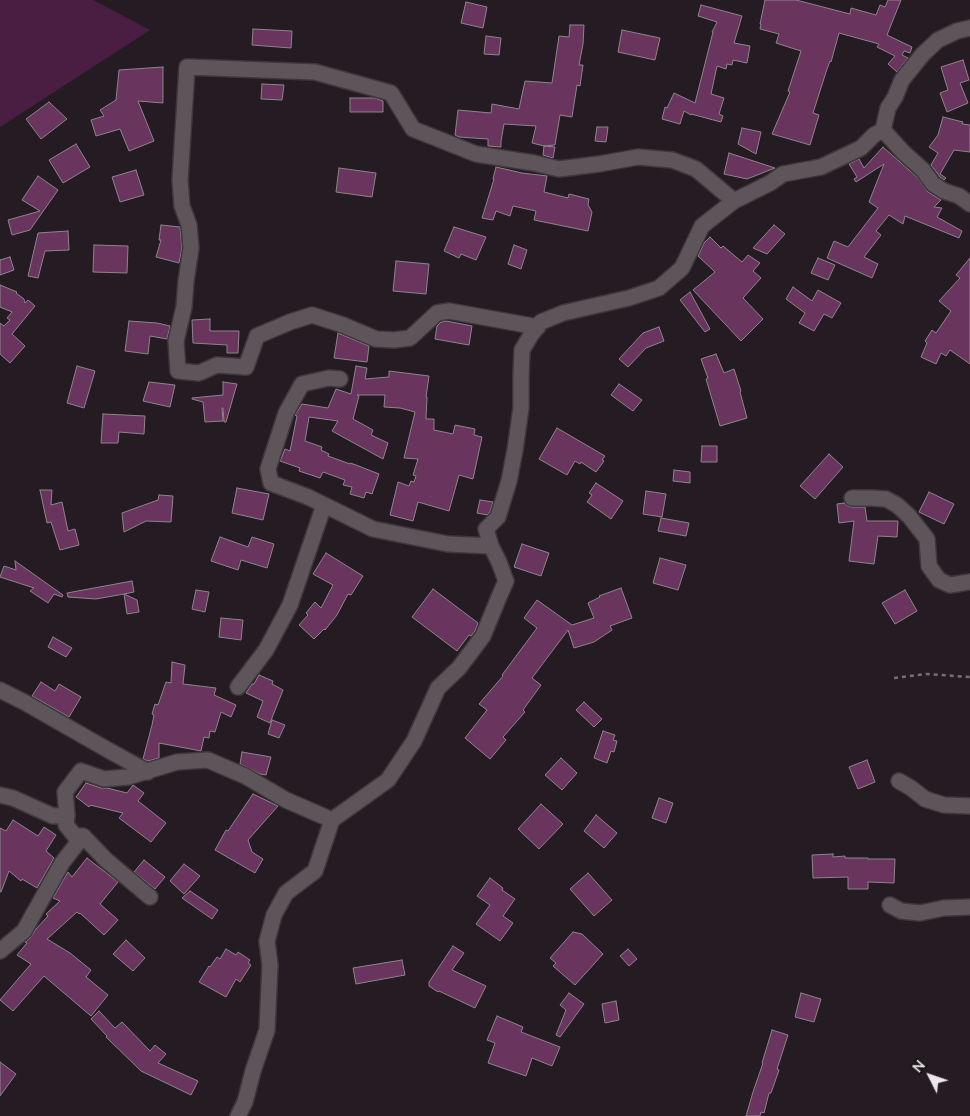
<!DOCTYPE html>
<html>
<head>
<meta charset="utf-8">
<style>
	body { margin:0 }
	#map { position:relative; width:970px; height:1116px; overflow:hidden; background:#241c22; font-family:Lato,sans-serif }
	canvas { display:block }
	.north { position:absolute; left:905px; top:1051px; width:50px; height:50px; -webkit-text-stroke:4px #1a1318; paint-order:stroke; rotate:311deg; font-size:14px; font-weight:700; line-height:20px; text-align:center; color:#ece7eb }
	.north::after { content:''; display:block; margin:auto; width:18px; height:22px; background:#ece7eb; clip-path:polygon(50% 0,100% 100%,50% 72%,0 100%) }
</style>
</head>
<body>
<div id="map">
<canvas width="970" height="1116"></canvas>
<div class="north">N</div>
</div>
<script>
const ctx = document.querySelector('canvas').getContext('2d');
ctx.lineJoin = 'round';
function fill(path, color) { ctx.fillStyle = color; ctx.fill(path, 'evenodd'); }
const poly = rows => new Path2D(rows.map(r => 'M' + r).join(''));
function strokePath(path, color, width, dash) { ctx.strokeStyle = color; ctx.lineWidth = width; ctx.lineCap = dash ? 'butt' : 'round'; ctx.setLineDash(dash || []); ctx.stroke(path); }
fill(poly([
	[0,0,93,0,150,30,0,127]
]), '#4a1e42');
const building = poly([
	[765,0,796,0,850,14,851,8,876,15,880,5,885,7,888,0,901,0,887,35,912,47,910,53,904,51,902,55,908,58,897,72,888,64,895,56,877,47,879,44,839,33,831,62,830,61,826,72,813,113,819,115,810,145,772,134,790,92,788,91,801,51,776,43,779,34,760,29,761,24,760,24,765,0],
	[466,2,487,7,483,28,461,23,466,2],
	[701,5,742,16,734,43,750,46,747,63,733,60,732,65,727,64,726,69,717,66,711,94,724,98,719,114,723,116,721,122,691,114,691,115,684,111,680,124,662,119,665,107,667,108,674,93,695,103,713,32,712,32,717,22,698,16,701,5],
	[570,25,584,25,583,44,579,65,583,65,580,86,577,85,572,117,560,115,555,145,544,146,532,143,536,126,504,124,501,141,501,147,488,146,488,139,459,137,455,135,458,110,491,113,492,104,519,109,525,81,552,83,559,36,569,37,570,25],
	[253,29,292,31,291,48,252,45,253,29],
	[622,30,660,38,655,60,618,52,622,30],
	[486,36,501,38,499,55,484,54,486,36],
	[963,60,969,80,960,83,968,103,947,112,940,93,948,90,941,67,963,60],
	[163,67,163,103,138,101,154,141,129,151,120,129,96,136,91,120,104,116,100,110,116,100,119,70,163,67],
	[262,84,284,85,282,100,261,99,262,84],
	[350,98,375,98,383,101,383,112,350,112,350,98],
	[49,102,67,119,41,139,26,119,49,102],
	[943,117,963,122,962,124,970,125,970,152,954,150,940,174,946,178,944,180,940,177,931,165,938,153,929,147,938,135,943,117],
	[597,127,608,127,606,142,595,141,597,127],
	[742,128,761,132,756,154,738,144,742,128],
	[76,144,90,167,63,183,49,160,76,144],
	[544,146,555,147,553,158,543,155,544,146],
	[883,147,918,178,928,192,941,200,934,207,942,208,937,217,962,231,959,238,905,216,903,224,889,215,876,231,881,235,864,257,878,264,872,278,827,258,834,241,848,247,878,208,869,202,884,164,856,182,854,179,857,177,849,164,859,159,864,168,883,147],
	[729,153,775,168,747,179,724,174,729,153],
	[496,167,522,173,547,176,544,192,568,198,569,194,589,199,588,205,592,212,588,231,534,220,536,211,513,206,510,216,496,211,493,220,482,218,494,179,493,179,496,167],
	[339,168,376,173,372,197,336,192,339,168],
	[136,170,144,195,120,202,112,177,136,170],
	[38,176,58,190,30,230,12,235,8,220,40,211,22,200,38,176],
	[161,225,180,227,182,248,179,263,156,257,161,240,159,240,161,225],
	[774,225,785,234,767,254,753,248,774,225],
	[454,227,486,237,476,260,461,254,459,258,444,251,454,227],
	[68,231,69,250,45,251,38,278,28,276,38,233,68,231],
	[710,237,721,248,723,246,742,262,748,255,760,263,753,271,761,278,743,298,763,319,741,341,693,290,715,272,698,256,704,243,710,237],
	[94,245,128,246,127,273,93,272,94,245],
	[514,245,527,250,521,269,508,264,514,245],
	[10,257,14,270,0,275,0,260,10,257],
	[818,258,835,265,828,280,811,273,818,258],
	[970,258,970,364,950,350,946,356,941,353,936,364,921,357,927,343,925,341,932,330,936,333,951,311,939,301,960,278,956,275,970,258],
	[396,261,429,264,426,294,393,291,396,261],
	[0,285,17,292,16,293,24,299,25,303,28,300,35,306,12,334,25,346,10,363,0,354,0,323,4,326,10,320,7,318,12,312,0,307,0,285],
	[793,287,812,301,818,290,841,303,832,318,824,314,814,331,799,323,805,313,786,299,793,287],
	[690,292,710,329,705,332,680,300,690,292],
	[210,319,210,331,239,331,238,353,227,353,227,345,193,343,192,320,210,319],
	[129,321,157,323,170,326,167,339,150,336,148,354,125,351,129,321],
	[446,321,472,326,469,345,435,339,437,326,441,322,446,321],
	[659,327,664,341,646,348,628,367,619,359,643,333,659,327],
	[338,333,369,346,367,362,334,358,338,333],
	[716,354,724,373,734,369,741,391,740,392,747,418,720,426,706,379,708,378,701,359,716,354],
	[77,366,95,371,84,408,67,403,77,366],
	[356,366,367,368,365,379,389,377,389,371,429,376,426,397,427,397,426,419,434,419,434,430,453,434,455,425,475,429,474,435,482,437,473,479,459,475,449,511,418,502,413,521,390,515,398,482,409,486,411,481,414,482,416,476,413,475,418,459,404,458,415,412,400,408,384,407,385,395,357,395,359,396,353,419,373,430,371,435,388,443,383,459,332,431,338,421,309,417,305,441,322,447,321,450,329,454,328,456,350,464,350,463,356,465,379,474,372,494,366,492,364,498,350,494,352,487,343,485,345,480,323,472,320,478,299,471,300,468,280,461,285,449,290,451,297,416,295,415,302,404,328,408,336,389,351,394,356,366],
	[149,382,175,385,170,407,143,401,149,382],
	[223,382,237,384,226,422,224,422,223,408,222,408,223,421,205,422,203,402,192,399,192,398,223,395,223,382],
	[619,384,642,400,633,411,611,395,619,384],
	[103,414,145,416,144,434,119,432,118,443,101,443,103,414],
	[557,428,605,456,602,460,604,461,596,472,581,462,580,464,575,461,567,475,539,459,557,428],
	[702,446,717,446,717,462,701,462,702,446],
	[829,454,843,467,815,499,800,486,829,454],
	[674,470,690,472,690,483,673,481,674,470],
	[596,483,623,501,611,519,587,502,592,495,589,493,596,483],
	[237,488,269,494,263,520,232,513,237,488],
	[40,490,52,490,51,505,62,502,68,531,75,529,79,545,60,550,51,522,47,523,40,490],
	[646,491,666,494,662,517,643,514,646,491],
	[929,492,954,504,944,524,919,512,929,492],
	[159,495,173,496,171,522,146,521,124,532,122,513,158,500,159,495],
	[480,500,493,502,490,512,487,515,477,513,480,500],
	[844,503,848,506,852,507,865,507,867,521,898,521,897,537,878,536,874,564,849,561,854,521,839,523,837,504,844,503],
	[661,518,689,523,686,536,658,531,661,518],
	[220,537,248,547,252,537,274,544,267,568,241,560,238,570,211,561,220,537],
	[522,544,549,553,541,576,514,567,522,544],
	[326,553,363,576,351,595,348,594,337,615,325,630,324,629,314,639,299,625,308,615,306,613,315,602,321,608,333,585,313,574,326,553],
	[660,558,686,565,678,590,653,583,660,558],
	[15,561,63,595,62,597,54,594,48,603,30,591,34,588,0,577,4,566,16,570,15,561],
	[132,581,134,592,124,594,137,600,139,612,127,614,124,594,96,599,68,597,67,593,132,581],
	[621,588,632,618,610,626,612,630,594,642,574,648,568,630,532,678,541,685,523,710,525,712,503,737,506,740,490,759,465,738,487,710,479,704,503,676,502,675,537,628,524,618,537,600,572,625,594,618,588,603,600,597,599,596,621,588],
	[433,589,478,623,475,631,471,636,469,635,457,651,412,617,433,589],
	[196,590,209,592,205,612,192,609,196,590],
	[905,590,917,611,895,624,882,603,905,590],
	[221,618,243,620,241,640,219,637,221,618],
	[53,637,72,648,66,657,48,647,53,637],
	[172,662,185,665,183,684,216,688,214,695,236,705,231,717,221,712,215,732,210,731,209,738,204,737,201,751,159,743,159,758,148,761,143,759,152,725,154,715,152,714,155,704,158,705,166,682,171,683,172,662],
	[259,675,273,681,272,684,283,690,270,723,257,717,263,701,246,693,252,684,254,684,259,675],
	[41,682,55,691,59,684,81,697,69,717,32,696,41,682],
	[584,702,602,719,594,727,576,710,584,702],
	[272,720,285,725,279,738,268,734,272,720],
	[603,731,615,735,613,740,617,741,614,752,611,751,607,763,594,758,603,731],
	[242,752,271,757,266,775,260,774,240,764,242,752],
	[561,758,577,773,562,790,545,775,561,758],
	[867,760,875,782,858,789,849,767,867,760],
	[86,783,101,788,107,788,127,793,133,785,144,793,138,801,166,823,151,842,119,818,123,813,90,805,89,807,76,797,86,783],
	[253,794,278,806,248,840,252,852,263,859,255,873,215,850,226,830,228,831,253,794],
	[659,798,673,803,666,823,652,818,659,798],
	[541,804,563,824,539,849,518,829,541,804],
	[596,815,617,833,604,848,584,831,596,815],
	[13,820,38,836,44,827,56,835,46,851,54,858,37,888,22,879,21,881,9,871,1,892,0,892,0,828,6,831,13,820],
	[833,854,833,857,845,856,845,858,868,858,868,859,895,859,894,883,868,882,868,889,848,889,848,877,813,878,812,855,833,854],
	[87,858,118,882,100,904,118,920,104,935,80,913,79,914,77,912,47,939,70,953,91,970,86,977,108,995,91,1016,44,976,13,1011,0,1000,31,964,17,955,27,943,25,942,30,938,36,929,48,916,46,914,60,901,53,898,68,872,72,877,87,858],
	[144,860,165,877,155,889,134,872,144,860],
	[184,864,200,876,184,894,170,881,184,864],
	[588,873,612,900,594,916,570,889,588,873],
	[490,878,503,888,502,890,515,899,503,916,513,923,500,941,476,924,490,905,477,896,490,878],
	[190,891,218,910,212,919,182,898,190,891],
	[573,932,582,934,603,954,575,985,553,966,556,963,550,958,573,932],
	[126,940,145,958,133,971,113,954,126,940],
	[453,946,464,953,452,970,486,986,475,1008,439,991,438,992,429,986,429,982,453,946],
	[226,949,236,955,238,952,250,960,248,963,251,965,240,982,236,979,226,997,199,982,209,966,210,967,217,957,220,959,226,949],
	[628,949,637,959,629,966,620,956,628,949],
	[402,960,405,975,356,984,353,968,402,960],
	[569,993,584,1004,560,1037,556,1035,566,1010,560,1005,569,993],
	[801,993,821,999,814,1022,795,1017,801,993],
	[616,1001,619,1020,605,1023,602,1004,616,1001],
	[99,1011,115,1028,122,1022,150,1051,155,1045,166,1054,158,1063,198,1081,191,1095,141,1071,106,1037,107,1036,91,1019,99,1011],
	[497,1016,523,1027,521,1032,560,1047,552,1066,532,1058,526,1076,488,1063,495,1043,487,1040,497,1016],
	[772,1030,788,1035,777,1069,779,1070,771,1093,769,1093,764,1113,761,1112,760,1116,746,1116,753,1092,763,1063,762,1063,772,1030],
	[0,1062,16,1074,0,1096,0,1062]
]);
fill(building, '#69355e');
strokePath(building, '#8e848b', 1);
const minor = poly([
	[883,130,903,152,923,170,933,184,944,191,959,196,970,204],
	[538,327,449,311,437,313,410,338,394,340,376,339,343,325,312,315,290,322,257,336,246,367,217,365,199,373,178,371,176,341,184,307,186,281,191,248,189,225,182,206,180,180,187,67,315,72,391,93,413,129,476,154,534,163,559,169,599,164,638,157,672,160,696,169,734,201],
	[340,379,329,378,302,384,286,413,268,469,271,483,308,497,373,529,448,544,491,546],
	[852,498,872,498,886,499,897,505,909,516,927,539,929,566,939,580,950,585,970,582],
	[238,687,266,650,290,605,324,505],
	[0,690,24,702,108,750,148,772],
	[899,781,911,788,925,799,944,805,970,806],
	[0,795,13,798,53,816,67,815],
	[150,897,106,860,83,836,75,836,66,825,67,815,65,792,81,771,104,779,128,777,177,762,208,760,245,776,286,800,332,820],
	[890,905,901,911,920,913,944,908,970,907],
	[0,951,24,931,62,863,83,836],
	[238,1116,245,1102,253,1071,267,1030,270,965,267,941,274,915,286,893,315,871,332,820,388,780,414,741,438,688,459,668,483,636,499,597,506,581,499,562,491,546,486,529,498,517,509,481,515,450,521,408,521,376,522,350,531,335,541,322,563,313,629,298,659,288,682,268,702,226,734,201,770,183,783,174,821,167,861,148,874,135,883,130,888,108,895,97,902,80,923,54,938,40,957,31,970,28]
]);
strokePath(minor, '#3e383c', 18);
strokePath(poly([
	[894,678,926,674,970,677]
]), '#766f75', 2.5, [4, 4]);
strokePath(minor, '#5e555b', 15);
</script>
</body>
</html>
